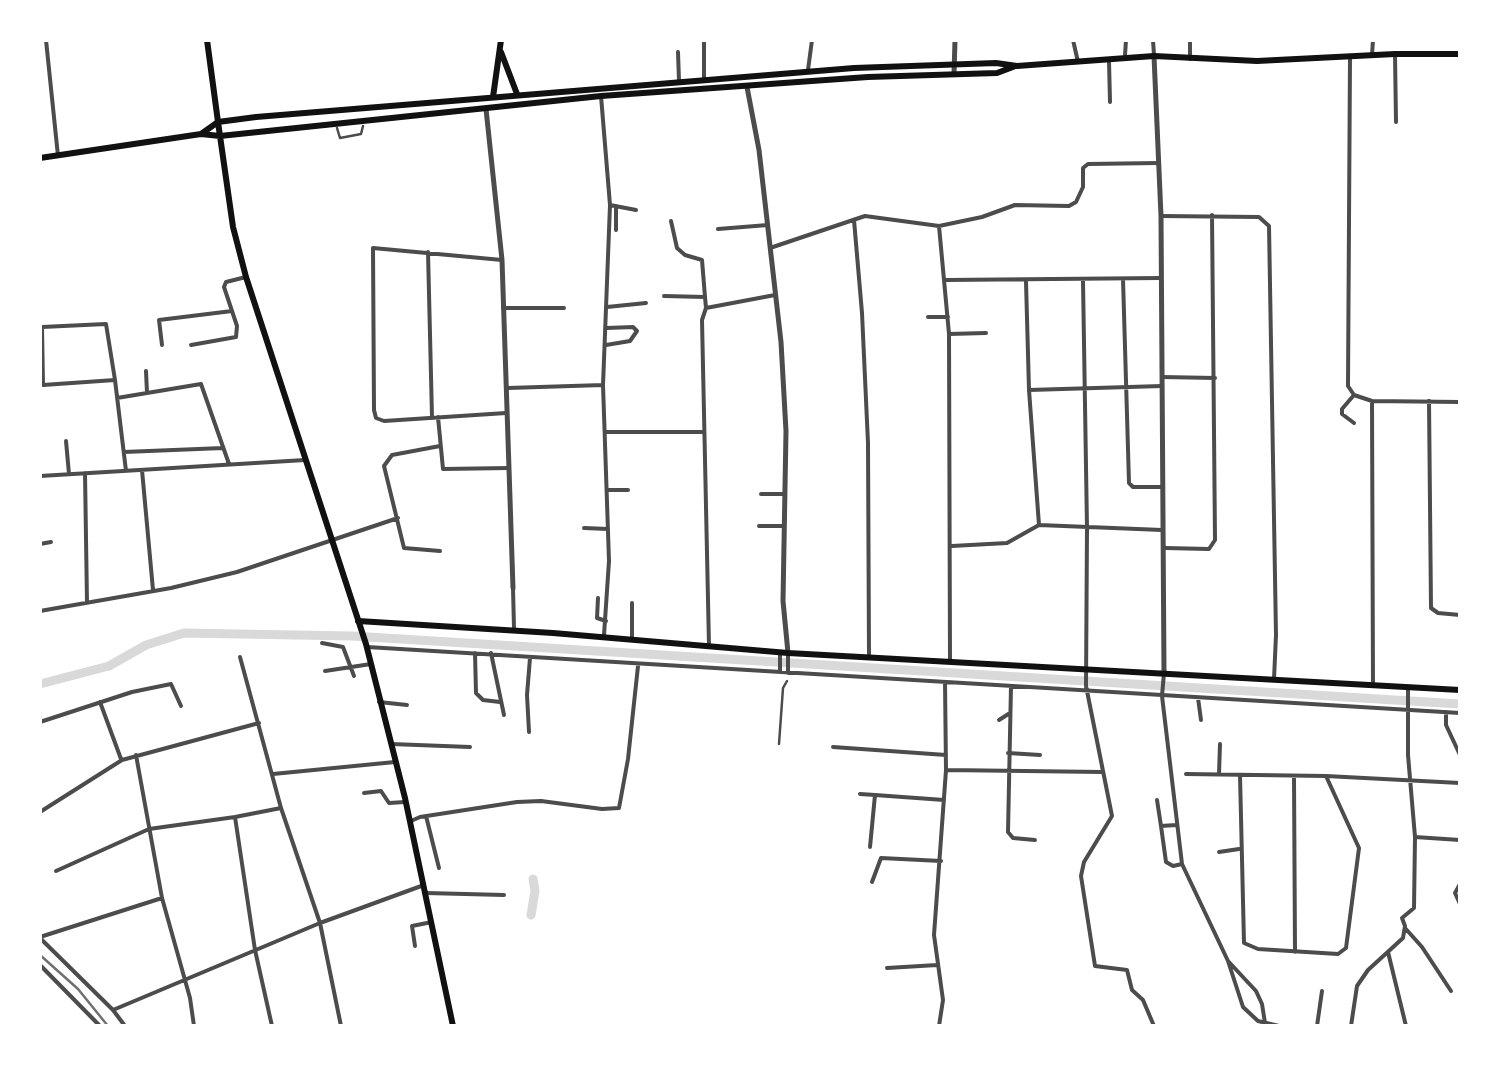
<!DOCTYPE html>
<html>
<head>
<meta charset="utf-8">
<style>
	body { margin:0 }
	#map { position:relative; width:1500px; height:1066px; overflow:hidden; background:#fff; font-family:"Golos Text",sans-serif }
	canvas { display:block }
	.frame { position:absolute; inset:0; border:42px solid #fff; pointer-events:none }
</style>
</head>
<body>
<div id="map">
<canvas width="1500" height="1066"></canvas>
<div class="frame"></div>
</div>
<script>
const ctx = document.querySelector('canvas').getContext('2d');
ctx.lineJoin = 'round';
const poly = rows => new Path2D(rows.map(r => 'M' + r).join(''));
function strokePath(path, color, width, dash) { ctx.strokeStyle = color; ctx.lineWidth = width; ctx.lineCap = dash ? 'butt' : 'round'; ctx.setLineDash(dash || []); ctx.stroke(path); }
strokePath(poly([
	[40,684,109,666,146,645,184,633,352,636,1460,704],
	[531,915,535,891,533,879]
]), '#d9d9d9', 9);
strokePath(poly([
	[337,128,340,138,361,134,363,126],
	[779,744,783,688,787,681]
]), '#4c4c4c', 2.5);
strokePath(poly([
	[46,40,58,156],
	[704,40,704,80],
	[1073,40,1078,62],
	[1153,40,1154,55],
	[1190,40,1190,59],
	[678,52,679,81],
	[1395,54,1396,122],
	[1125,55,1126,40],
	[1372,55,1373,40],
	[1350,56,1348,386,1354,395,1372,401,1460,402],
	[1109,61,1110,102],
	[808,70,812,40],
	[601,96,610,205,603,385,609,561,604,635],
	[610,205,636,210],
	[1161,216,1259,217,1269,226,1276,635,1274,679],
	[854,220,862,313,868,443,869,657],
	[671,221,677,248,685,255,702,260,705,297],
	[939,226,949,334,950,662],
	[718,229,768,225],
	[616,230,616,206],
	[770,248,865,216,939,226,982,217,1015,205,1069,206,1076,202,1083,187,1083,168,1088,164,1158,163],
	[428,252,432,417],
	[502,260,373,248,374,410,376,418,384,421,506,413],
	[1123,279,1129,483,1133,487,1163,487],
	[946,280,1160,278],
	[1083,281,1087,528,1086,686,1112,816,1084,862,1081,876,1095,966,1127,970,1132,990,1143,1000,1154,1026],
	[1026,282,1029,390,1039,525],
	[664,296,705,297,706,308],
	[607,307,646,303],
	[503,308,564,308],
	[928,317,948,317],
	[949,334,986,333],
	[162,345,159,320,232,311],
	[191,345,236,337,237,326,224,287,226,282,246,277],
	[606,345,630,341,637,331,633,327,607,328],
	[146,371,147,393],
	[1162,377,1215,378],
	[115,380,43,385,42,327,106,324,115,380,126,471],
	[508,388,603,385],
	[1029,390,1162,386],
	[117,398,201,384,229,464],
	[1372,401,1373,685],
	[1429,401,1431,608,1438,613,1460,615],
	[438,417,443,469,509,468],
	[1354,423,1342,414,1342,409,1354,395],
	[607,432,702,432],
	[66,441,69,474],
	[124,452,223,448],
	[142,470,153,590],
	[85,473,87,603],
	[40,476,305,460],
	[607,490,628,490],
	[761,494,785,494],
	[759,526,783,526],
	[584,528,608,529],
	[40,544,51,542],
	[952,546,1007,543,1039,525,1162,530],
	[1165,548,1209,549,1215,540,1212,215],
	[440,551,404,548,384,466,392,455,440,446],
	[513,588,514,628],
	[598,598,597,618,606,621],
	[632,603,632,640],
	[40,611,171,588,237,572,398,518],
	[322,643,343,647,354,676],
	[709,646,702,320,706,308,775,295],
	[367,647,1460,713],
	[475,653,476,693,483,700,500,702],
	[491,653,504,715],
	[788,653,788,673],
	[240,657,281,808,320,923,341,1026],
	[325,671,371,664],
	[780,672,780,652],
	[1164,673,1162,696,1182,864,1228,961,1243,1007,1258,1021,1279,1026],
	[1011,686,1008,832,1013,838,1035,840],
	[1198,698,1201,720],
	[100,702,121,759],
	[379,702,407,705],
	[1446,712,1446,725,1460,755],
	[999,720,1010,713],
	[40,722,132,692,171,684,181,706],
	[529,732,527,695,530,658],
	[391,744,470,747],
	[833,747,946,755],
	[1008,753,1040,755],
	[136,755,162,898,190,998,194,1026],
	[946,770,1102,772],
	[273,774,395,762],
	[1186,774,1326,776,1460,783],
	[1219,774,1220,744],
	[1240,775,1244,943,1258,949,1338,954,1346,948,1359,848,1326,776],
	[1294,778,1295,952],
	[364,793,381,791,389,803,405,802],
	[860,794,875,795],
	[1157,800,1161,826],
	[40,812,122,760,259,723],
	[426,816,439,868],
	[411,821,420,817,517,802,541,801,602,809,619,808,628,759,638,666],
	[1176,825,1161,826,1166,862,1173,866,1182,864],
	[1415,837,1460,840],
	[870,847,875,795,944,800],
	[1219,852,1239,849],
	[56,871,149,829,235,817],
	[872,882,881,858,941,861],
	[1460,884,1455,893,1460,904],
	[426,893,504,895],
	[1405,928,1422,947,1451,991],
	[40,937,162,898],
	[40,938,113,1010,125,1026],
	[415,946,412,926,432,922],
	[1388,952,1406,1026],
	[1228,961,1256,991,1262,1004,1265,1023],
	[40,965,100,1026],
	[887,968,937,965],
	[113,1010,320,923,424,885],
	[272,1026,255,950,235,817,281,808],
	[939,1026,943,1000,934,935,946,770,945,682],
	[1317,1026,1322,991],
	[1351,1026,1357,986,1368,970,1403,938,1405,926,1402,918,1414,908,1415,837,1408,755,1408,688]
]), '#4c4c4c', 4);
strokePath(poly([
	[1154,56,1161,216,1164,673],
	[954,74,955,40],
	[747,87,759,150,781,342,786,431,783,601,788,653],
	[486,109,502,260,513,588]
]), '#4c4c4c', 5);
strokePath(poly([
	[207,40,218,122],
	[501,52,517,94],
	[493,97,501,40],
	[358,621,553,633,788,653,1460,690]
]), '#111', 6);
strokePath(poly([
	[218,122,233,227,246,277,366,644,405,798,453,1026],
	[201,134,218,122,256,117,854,68,996,63,1017,66,1154,56,1257,61,1395,54,1460,54],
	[40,158,201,134,220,136,601,96,868,77,997,73,1013,67]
]), '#111', 6);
strokePath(poly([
	[40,955,78,989,108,1026]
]), '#707070', 2.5);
</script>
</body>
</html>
